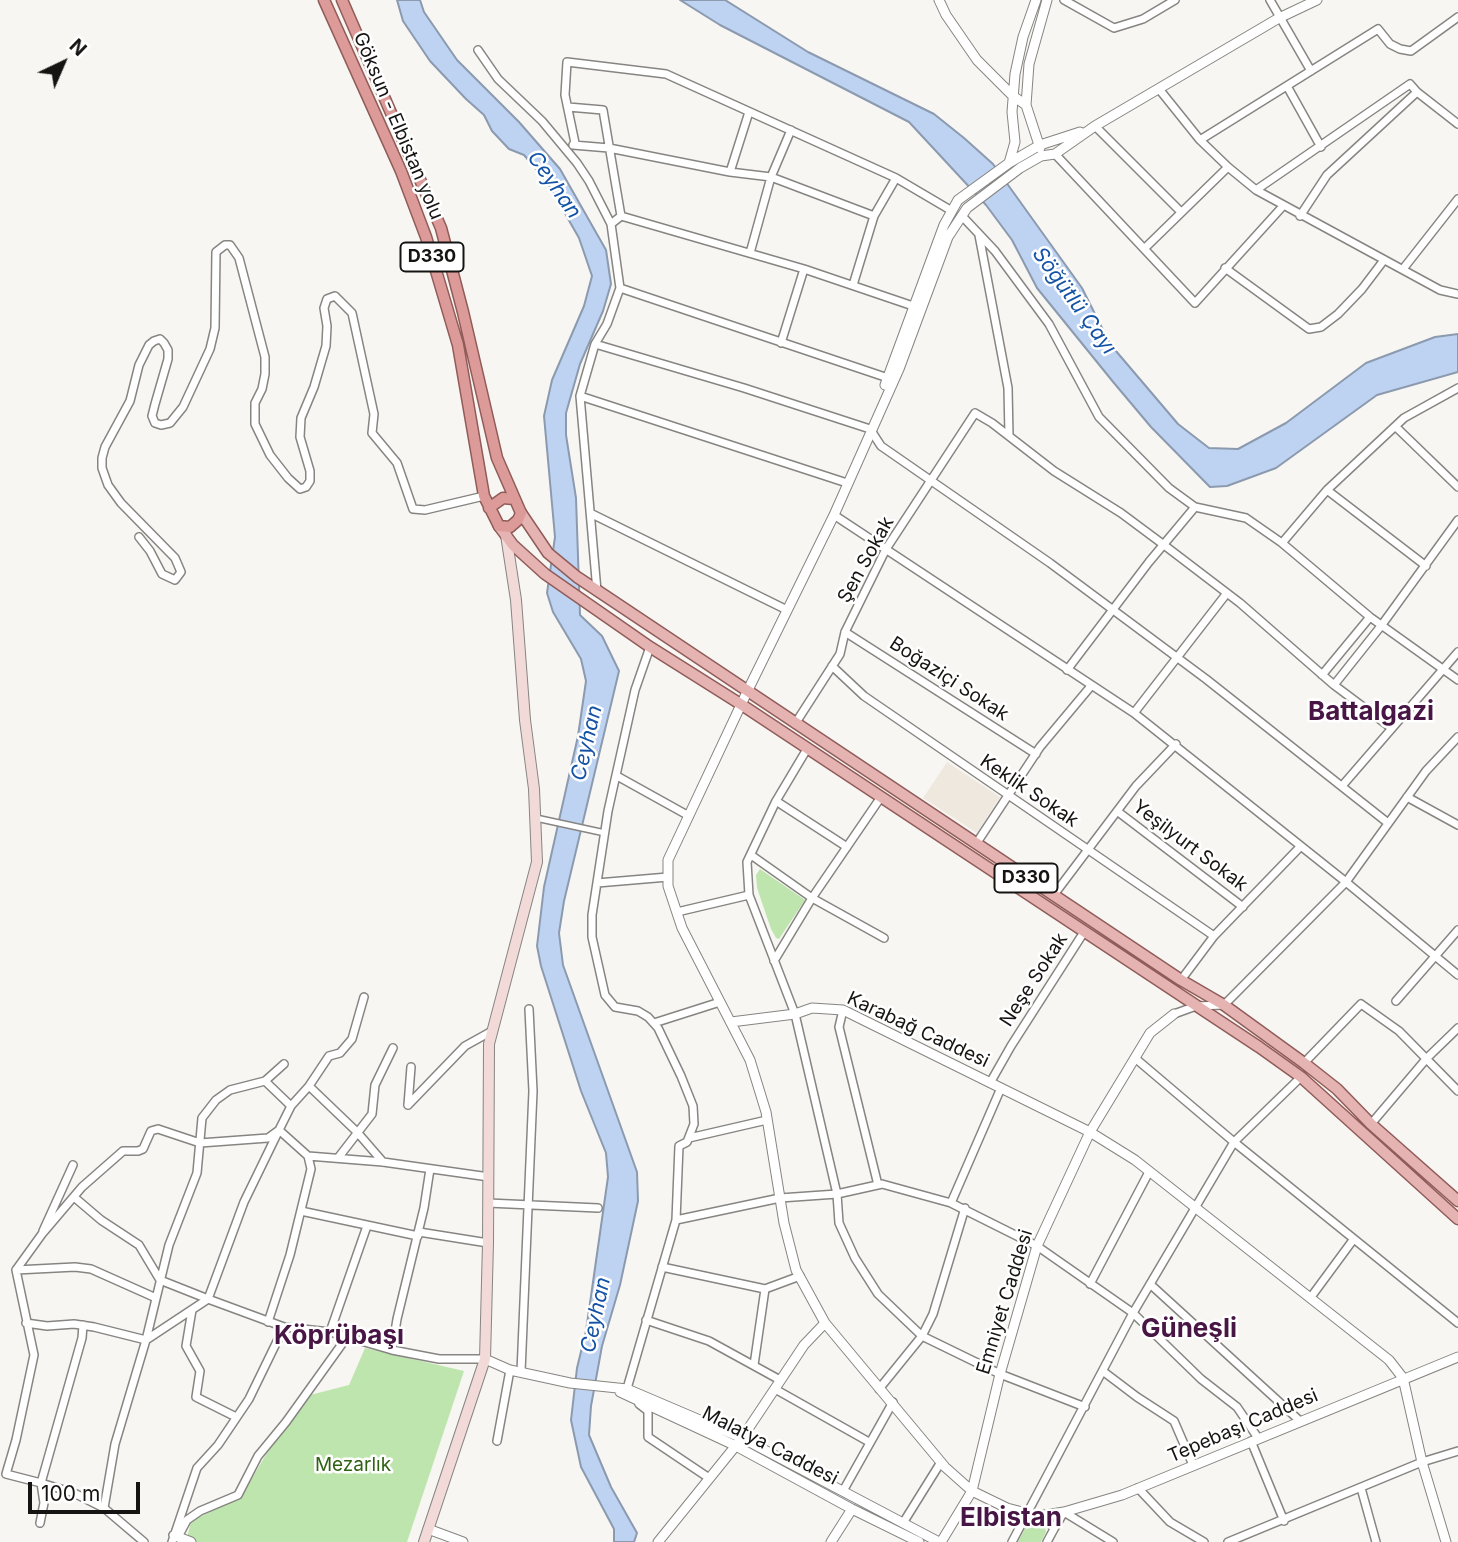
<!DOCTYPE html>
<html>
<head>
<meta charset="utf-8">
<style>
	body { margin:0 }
	#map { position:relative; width:1458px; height:1542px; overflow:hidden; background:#f8f6f3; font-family:Inter,sans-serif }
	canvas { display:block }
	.north { position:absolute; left:28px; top:28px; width:70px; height:70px; -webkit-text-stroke:5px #fff; paint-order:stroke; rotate:44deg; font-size:19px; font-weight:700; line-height:28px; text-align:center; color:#151413 }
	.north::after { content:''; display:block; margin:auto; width:24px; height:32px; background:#151413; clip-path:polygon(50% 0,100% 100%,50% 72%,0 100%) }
	.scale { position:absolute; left:28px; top:1482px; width:112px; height:32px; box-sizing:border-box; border:4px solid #151413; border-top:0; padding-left:9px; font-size:21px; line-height:24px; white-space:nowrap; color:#151413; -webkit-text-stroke:5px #fff; paint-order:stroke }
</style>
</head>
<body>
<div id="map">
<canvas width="1458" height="1542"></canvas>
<div class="north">N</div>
<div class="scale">100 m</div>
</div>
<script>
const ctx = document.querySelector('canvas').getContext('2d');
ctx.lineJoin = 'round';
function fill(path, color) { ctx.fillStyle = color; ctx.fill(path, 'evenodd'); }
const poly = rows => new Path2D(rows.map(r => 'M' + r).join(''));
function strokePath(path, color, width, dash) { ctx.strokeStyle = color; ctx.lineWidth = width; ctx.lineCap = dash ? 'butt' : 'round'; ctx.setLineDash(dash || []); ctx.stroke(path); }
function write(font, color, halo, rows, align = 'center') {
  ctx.font = font + ' Inter,sans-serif'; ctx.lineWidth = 5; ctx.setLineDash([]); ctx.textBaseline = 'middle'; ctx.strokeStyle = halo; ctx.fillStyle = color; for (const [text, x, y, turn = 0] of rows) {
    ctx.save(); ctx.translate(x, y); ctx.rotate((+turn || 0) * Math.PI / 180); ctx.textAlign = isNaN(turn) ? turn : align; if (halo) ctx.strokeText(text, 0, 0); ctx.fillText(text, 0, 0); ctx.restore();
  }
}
fill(poly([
	[947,762,1000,797,977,833,923,798]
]), '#efe8df');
fill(poly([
	[760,869,805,900,779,939,776,938,771,929,757,888,756,875],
	[365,1348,464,1371,407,1542,186,1542,191,1521,241,1497,275,1439,310,1395,349,1385],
	[1029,1521,1037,1521,1045,1527,1046,1532,1041,1542,1018,1542]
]), '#bee5ad');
const water = poly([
	[397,0,420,0,424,12,457,60,519,122,560,169,606,250,611,284,603,311,580,364,566,413,566,435,576,498,580,615,602,636,619,671,564,901,559,933,563,965,637,1172,638,1201,620,1285,602,1346,591,1406,589,1435,611,1487,637,1533,634,1542,614,1542,614,1529,581,1467,571,1420,577,1368,586,1331,608,1177,606,1153,581,1091,541,966,537,946,544,887,578,736,586,681,581,659,553,612,547,593,555,537,544,416,552,380,584,306,592,276,579,238,547,182,524,155,509,149,492,131,484,115,466,99,430,61,403,21,397,0],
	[680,0,725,0,808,52,934,114,964,138,993,164,1082,288,1110,344,1178,424,1209,448,1238,449,1286,423,1366,363,1435,337,1458,334,1458,372,1377,395,1276,468,1227,486,1210,487,1151,427,1114,383,1037,288,1012,240,986,205,909,122,720,25,680,0]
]);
fill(water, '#bed3f1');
strokePath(water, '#8b9aae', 2);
const pedestrian = poly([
	[536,818,605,833]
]);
const minor = poly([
	[1064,0,1114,28,1143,19,1175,0],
	[1270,0,1311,71],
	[478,50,498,79,542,121,577,163,589,181,611,224,620,288,607,324,595,344,580,396,597,591],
	[1287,86,1321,147],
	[1159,89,1200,140,1228,167,1256,190,1440,290,1458,294],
	[568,107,603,110,621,216,611,224],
	[1095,126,1181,212],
	[1200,140,1378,29,1390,44,1400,49,1411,51,1458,17],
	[575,143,565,95,567,62,666,74,896,178,952,211],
	[573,145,609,148,730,172,771,177,874,216],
	[1055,154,1195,303,1283,206],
	[730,172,749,112],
	[1256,190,1410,84,1417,92,1458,124],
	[621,216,804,269,913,306],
	[962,216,995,251,1049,324,1099,417,1169,488,1195,507,1246,518,1282,543,1370,617,1458,680],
	[1300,216,1327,175,1417,92],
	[979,235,1008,388,1009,436],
	[1145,248,1228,167],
	[750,253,771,177,791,130],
	[1225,268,1309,329,1321,327,1338,314,1362,289,1384,260],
	[1403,269,1458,199],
	[853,285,874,216,896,178],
	[620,288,888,378],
	[781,343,804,269],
	[595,344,744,388,870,429,881,446,1050,563,1206,679,1388,823],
	[580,396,847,483],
	[1396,427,1458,487],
	[1327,490,1426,566],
	[592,514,787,610],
	[834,515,1134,713,1346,882,1458,975],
	[139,537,150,551,162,574,175,580,181,572,175,558,121,503,108,485,102,468,102,458,105,447,130,401,139,365,149,345,154,341,160,339,164,343,168,350,168,359,155,404,152,416,155,423,161,425,170,423,183,407,210,349,215,328,216,252,225,245,230,245,239,258,265,357,265,374,262,389,255,403,255,424,270,455,288,478,300,489,306,487,310,481,310,471,300,437,301,418,314,387,326,346,327,326,324,308,327,299,335,296,352,313,374,414,372,433,397,463,413,509,425,510,484,496],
	[1282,543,1327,490,1404,418,1458,388],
	[845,632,1036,754],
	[650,647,635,690,608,811,592,915,592,937,605,995,615,1007,638,1011,648,1017,658,1028,681,1076,693,1106,694,1124,687,1142,679,1146,676,1220],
	[832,666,864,696,1214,936],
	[1067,670,1149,562,1195,507],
	[1322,675,1370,617],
	[1334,685,1381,626,1458,520],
	[1134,713,1227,593],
	[795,724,840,654,845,632,886,549,975,413,992,423,1054,471,1121,513,1164,545,1240,603,1334,685,1390,727],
	[807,749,776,801,747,862,749,895,795,1014,837,1194,839,1223,855,1258,878,1294,922,1336,1000,1374,1085,1407],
	[617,776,689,816],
	[1342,786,1458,652],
	[1407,797,1458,825],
	[776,801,847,847],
	[1117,811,1243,907],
	[976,844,1040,747,1091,686],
	[751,855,812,898,884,938],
	[597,883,668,877],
	[1053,896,1136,786,1176,744],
	[677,912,749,895],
	[774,961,812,898,881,797],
	[1181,980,1214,936,1300,847],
	[1396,1001,1458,930],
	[843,1010,839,1027,878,1185],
	[1174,1014,1196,1006,1224,1005,1346,882,1426,771,1458,737],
	[654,1023,720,1002],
	[1135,1058,1234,1142,1458,1323],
	[1304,1063,1361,1004,1399,1031,1458,1091],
	[265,1081,291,1106],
	[990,1083,1011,1046,1084,932],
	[309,1086,357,1132,383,1162],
	[408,1105,465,1046,492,1031],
	[408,1105,411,1067],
	[1371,1124,1427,1058,1458,1028],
	[689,1138,767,1120],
	[308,1156,383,1162,489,1177],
	[338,1158,372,1114,375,1085,393,1048],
	[74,1197,101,1220,139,1245,160,1280,208,1299,284,1327,330,1332,392,1350,439,1359,485,1359],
	[488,1203,598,1208],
	[951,1203,1001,1088],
	[301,1211,418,1236],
	[43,1231,73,1165],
	[419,1232,488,1243],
	[662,1267,765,1289,800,1276],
	[16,1270,75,1267,91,1269,156,1298],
	[1090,1284,1149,1172],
	[1150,1284,1300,1421],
	[1311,1297,1353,1240],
	[192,1310,186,1346,200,1371,196,1397,236,1417],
	[646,1320,709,1341,780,1380],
	[26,1323,47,1326,74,1324,94,1327,146,1340,208,1299,244,1202,279,1130,308,1156,311,1169,290,1255,268,1322],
	[83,1325,82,1338,41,1483,74,1493,104,1508],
	[330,1332,367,1226],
	[392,1350,397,1319,424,1208,430,1169],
	[754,1365,765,1289],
	[521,1372,533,1091,529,1009],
	[1104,1372,1137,1397,1174,1421,1193,1465],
	[775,1389,869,1442],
	[879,1389,922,1336,933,1314,965,1208],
	[626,1392,676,1220,780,1198,837,1194,882,1184,951,1203,1037,1246,1133,1313,1201,1379,1237,1407,1258,1438],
	[639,1404,648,1411,648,1437,709,1478],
	[497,1441,510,1370],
	[1251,1441,1284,1521],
	[1138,1488,1170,1522,1204,1542],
	[1361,1488,1376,1542],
	[843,1491,893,1402],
	[1044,1515,1054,1529,1047,1542],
	[40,1523,44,1503,41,1483,6,1474,16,1440,34,1355,16,1270,42,1234,82,1187,123,1151,138,1151,143,1149,151,1131,158,1129,200,1143,268,1138,279,1130,291,1106,309,1086,329,1056,340,1053,352,1039,364,997],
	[903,1523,941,1462],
	[1054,1529,1064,1512,1113,1542],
	[173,1535,178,1537,187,1520,200,1511,238,1495,258,1456,286,1422,347,1337],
	[144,1542,104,1508,115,1444,146,1340,169,1245,197,1173,202,1118,216,1100,230,1090,265,1081,284,1064],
	[172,1542,197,1468,218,1445,249,1399,284,1327],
	[1012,1542,1133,1313,1234,1142,1301,1077],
	[1228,1542,1422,1462,1458,1451]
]);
const tertiary = poly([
	[939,0,946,15,977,60,1013,96,1026,105],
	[1317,0,1279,18,1095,126,1055,154,1041,156,1020,168,967,208,948,237,899,369,834,515,747,692,668,860,668,886,682,928,750,1060,766,1112,784,1223,796,1270,825,1323,945,1467,972,1491,1007,1508,1038,1516,1064,1512,1122,1495,1458,1357],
	[1040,148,1026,105,1029,64,1047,0],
	[1009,163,1015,142,1012,112,1015,74,1023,37,1036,0],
	[885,385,944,225,958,200,1009,163,1040,145,1080,132],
	[731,1022,795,1014,812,1008,843,1010,1090,1132,1135,1160,1389,1360,1403,1378,1422,1462,1446,1542],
	[485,1359,510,1370,570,1383,627,1389,742,1438,939,1542],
	[620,1392,734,1445,852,1509,919,1542],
	[428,1529,463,1542],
	[178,1537,191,1542],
	[658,1542,742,1438,804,1345,825,1323],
	[831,1542,852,1509],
	[941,1542,972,1491,1000,1374,1037,1246,1090,1132,1150,1033,1174,1014]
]);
const secondary = poly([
	[424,1542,485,1359,488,1243,489,1044,537,862,534,789,525,720,516,600,506,535]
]);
const primary = poly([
	[521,513,548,553,577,577,1181,980,1224,1005,1304,1063,1337,1089,1371,1124,1458,1201],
	[499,526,513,545,545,574,650,647,742,705,1259,1047,1301,1077,1458,1219]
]);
const trunk = poly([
	[324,0,401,171,426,237,458,345,484,496,499,526,510,527,518,520,521,513,497,458,463,312,441,228,342,0],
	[489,508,503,498,514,499]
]);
strokePath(pedestrian, '#878582', 8);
strokePath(minor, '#878582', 10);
strokePath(tertiary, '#878582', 11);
strokePath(secondary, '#878582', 12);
strokePath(primary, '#905c59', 13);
strokePath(trunk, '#905c59', 13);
strokePath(pedestrian, '#fff', 5);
strokePath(minor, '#fff', 7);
strokePath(tertiary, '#fff', 9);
strokePath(secondary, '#f2dad9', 10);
strokePath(primary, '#e5b4b2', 10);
strokePath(trunk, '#dc9b98', 10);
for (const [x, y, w] of [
	[432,257,63],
	[1026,878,63]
]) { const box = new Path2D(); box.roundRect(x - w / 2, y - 14.5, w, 29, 5); ctx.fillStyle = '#fff'; ctx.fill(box); strokePath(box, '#151413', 2); }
write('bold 18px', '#151413', null, [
	["D330",432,257],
	["D330",1026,878]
]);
write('19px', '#151413', '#fff', [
	["Göksun - Elbistan yolu",398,126,67],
	["Şen Sokak",866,560,-61],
	["Boğaziçi Sokak",949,679,33],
	["Keklik Sokak",1029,791,34],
	["Yeşilyurt Sokak",1190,846,37],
	["Neşe Sokak",1034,980,-57],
	["Karabağ Caddesi",918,1030,25],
	["Emniyet Caddesi",1005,1302,-73],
	["Tepebaşı Caddesi",1243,1426,-23],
	["Malatya Caddesi",770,1446,27]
]);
write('19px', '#316214', '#fff', [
	["Mezarlık",353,1465]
]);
write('italic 21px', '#1452a6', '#fff', [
	["Ceyhan",554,185,55],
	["Söğütlü Çayı",1074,301,54],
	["Ceyhan",587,743,-77],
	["Ceyhan",596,1315,-78]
]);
write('bold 26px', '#481645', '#fff', [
	["Battalgazi",1371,712],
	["Güneşli",1189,1329],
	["Köprübaşı",339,1336],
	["Elbistan",1011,1518]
]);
</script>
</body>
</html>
